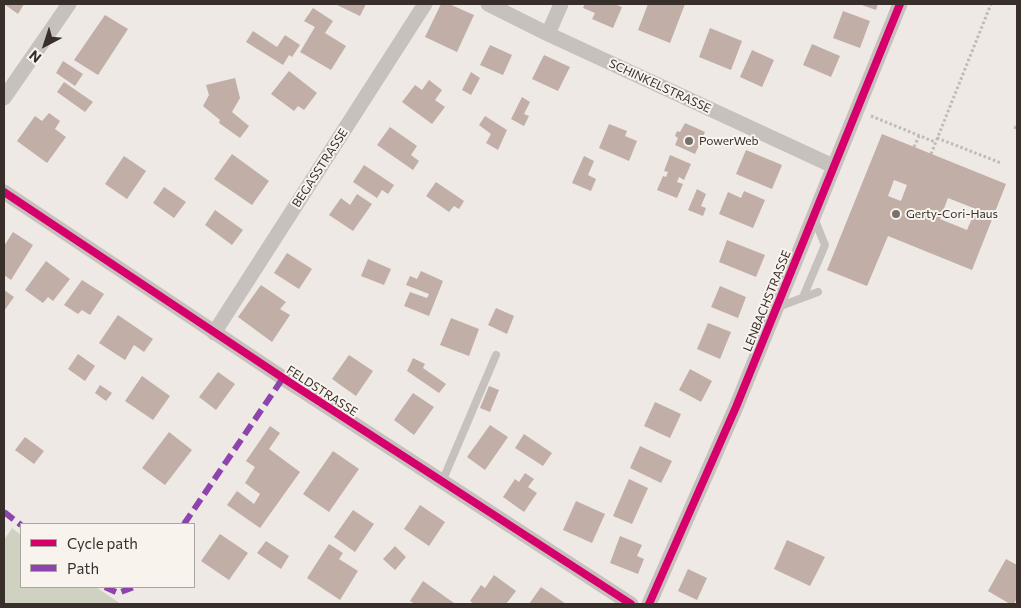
<!DOCTYPE html>
<html>
<head>
<meta charset="utf-8">
<style>
	body { margin:0 }
	#map { position:relative; width:1021px; height:608px; overflow:hidden; background:#eee9e5; font-family:Commissioner,sans-serif }
	canvas { display:block }
	.frame { position:absolute; inset:0; border:5px solid #382f2b; pointer-events:none }
	.legend { position:absolute; left:20px; top:523px; width:175px; height:65px; box-sizing:border-box; background:#f9f3ed; border:1px solid #aca59f; margin:0; padding:6px 9px; list-style:none; font-size:15px; color:#382f2b }
	.legend li { display:flex; align-items:center; gap:10px; height:25px }
	.legend b { width:25px; border:1px solid #aca59f }
	.north { position:absolute; left:20px; top:20px; width:50px; height:50px; -webkit-text-stroke:4px #f9f3ed; paint-order:stroke; rotate:220deg; font-size:14px; font-weight:700; line-height:20px; text-align:center; color:#382f2b }
	.north::after { content:''; display:block; margin:auto; width:18px; height:22px; background:#382f2b; clip-path:polygon(50% 0,100% 100%,50% 72%,0 100%) }
</style>
</head>
<body>
<div id="map">
<canvas width="1021" height="608"></canvas>
<div class="frame"></div>
<ul class="legend">
<li><b style="height:6px;background:#d6006c"></b>Cycle path</li>
<li><b style="height:6px;background:#8e44ad"></b>Path</li>
</ul>
<div class="north">N</div>
</div>
<script>
const ctx = document.querySelector('canvas').getContext('2d');
ctx.lineJoin = 'round';
function fill(path, color) { ctx.fillStyle = color; ctx.fill(path, 'evenodd'); }
const poly = rows => new Path2D(rows.map(r => 'M' + r).join(''));
function strokePath(path, color, width, dash) { ctx.strokeStyle = color; ctx.lineWidth = width; ctx.lineCap = dash ? 'butt' : 'round'; ctx.setLineDash(dash || []); ctx.stroke(path); }
function write(font, color, halo, rows, align = 'center') {
  ctx.font = font + ' Commissioner,sans-serif'; ctx.lineWidth = 4; ctx.setLineDash([]); ctx.textBaseline = 'middle'; ctx.strokeStyle = halo; ctx.fillStyle = color; for (const [text, x, y, turn = 0] of rows) {
    ctx.save(); ctx.translate(x, y); ctx.rotate((+turn || 0) * Math.PI / 180); ctx.textAlign = isNaN(turn) ? turn : align; if (halo) ctx.strokeText(text, 0, 0); ctx.fillText(text, 0, 0); ctx.restore();
  }
}
fill(poly([
	[12,528,21,535,21,587,96,587,121,604,4,604,4,540]
]), '#cfd2c0');
fill(poly([
	[4,4,24,4,18,14],
	[335,4,366,4,360,16],
	[441,4,449,4,474,15,457,52,425,37],
	[585,4,614,4,622,7,613,28,592,19,595,13,583,8],
	[648,4,685,4,670,43,638,30],
	[859,4,878,4,876,10],
	[313,8,333,21,325,33,346,46,331,70,300,52,315,27,304,21],
	[843,11,870,21,860,48,833,38],
	[105,15,128,29,98,75,74,60],
	[710,28,742,41,731,70,699,57],
	[253,31,277,47,285,35,300,45,292,57,289,55,283,65,246,42],
	[812,44,840,56,831,77,803,65],
	[490,45,512,55,503,75,480,65],
	[752,50,774,60,762,87,740,77],
	[544,55,570,67,558,91,532,79],
	[63,61,83,74,75,86,56,73],
	[289,71,317,93,304,110,298,106,294,111,271,94],
	[471,72,480,78,471,95,462,90],
	[235,78,240,98,232,112,249,126,240,138,219,123,220,120,203,106,209,95,206,85],
	[429,80,442,90,435,100,445,107,432,124,402,102,415,85,422,90],
	[64,82,93,102,85,112,57,92],
	[522,97,530,102,524,114,529,116,524,126,511,119],
	[49,113,60,121,55,129,66,137,47,163,17,141,35,116,42,121],
	[485,116,507,130,498,150,486,143,491,134,479,125],
	[685,123,705,132,695,154,675,145,678,138,675,136,677,131,680,132],
	[609,124,627,131,625,136,637,141,629,161,599,148],
	[390,127,417,146,411,155,419,161,413,170,377,145],
	[882,134,1006,184,972,270,888,236,867,286,827,270],
	[894,180,907,185,901,201,888,196],
	[948,198,976,209,967,230,940,219],
	[746,150,782,165,772,189,736,174],
	[232,154,269,181,252,205,214,179],
	[670,155,691,164,684,180,679,177,677,182,683,184,677,198,657,190,663,176,666,177,668,172,664,171],
	[124,156,146,171,127,199,105,184],
	[584,156,594,161,588,175,596,179,591,191,572,183],
	[364,165,394,185,388,194,382,190,377,198,353,182],
	[436,182,464,201,459,209,454,206,449,212,426,196],
	[164,187,186,202,174,218,153,203],
	[697,189,706,194,701,206,706,208,703,216,688,210],
	[744,191,765,200,753,228,719,214,728,192,741,198],
	[357,194,372,204,353,231,329,215,341,198,350,205],
	[215,210,243,230,232,245,205,225],
	[13,232,33,245,11,280,4,275,4,246],
	[727,240,765,255,756,277,719,262],
	[287,253,312,269,299,289,274,273],
	[368,259,391,269,384,285,361,276],
	[46,261,70,279,53,301,48,297,43,303,25,290],
	[421,271,443,281,429,316,404,306,410,292,427,298,429,294,406,285,410,276,417,279],
	[82,280,104,294,90,315,82,310,78,314,64,305],
	[261,285,286,302,280,309,290,315,272,342,238,317],
	[720,286,746,297,738,318,711,307],
	[4,290,14,297,4,311],
	[496,308,514,316,507,334,488,325],
	[118,315,153,339,144,352,134,345,125,360,99,343],
	[451,318,479,329,469,356,440,345],
	[708,323,731,332,720,359,697,349],
	[78,354,95,366,85,381,68,369],
	[349,355,373,371,356,396,332,379],
	[413,358,425,364,423,368,446,384,439,393,407,371],
	[690,369,712,381,701,402,679,390],
	[218,372,235,384,216,410,199,397],
	[142,376,170,396,153,420,125,401],
	[100,385,112,393,106,401,95,393],
	[489,386,499,390,490,412,480,408],
	[413,393,434,407,414,435,394,420],
	[655,402,681,414,670,438,644,426],
	[490,425,508,437,485,470,467,457],
	[270,426,280,433,269,449,300,472,260,528,227,505,237,491,254,504,260,494,245,483,255,467,246,461],
	[169,432,192,450,165,485,142,468],
	[524,434,552,453,543,466,515,448],
	[25,437,44,451,34,464,15,450],
	[640,446,672,461,661,483,630,468],
	[333,451,359,469,329,512,303,494],
	[525,473,534,479,528,487,537,493,524,512,503,497,515,479,519,482],
	[629,479,648,488,632,524,613,516],
	[576,501,605,514,592,543,563,530],
	[420,505,445,522,429,546,404,529],
	[353,510,374,524,355,552,334,537],
	[220,534,248,553,229,580,201,561],
	[620,536,642,545,637,556,644,559,638,574,610,563],
	[787,540,825,557,810,586,774,569],
	[266,541,289,556,281,569,257,553],
	[329,544,343,553,339,559,358,571,340,600,307,578],
	[395,546,406,557,395,570,383,559],
	[1006,559,1017,565,1017,598,1014,604,1010,604,988,591],
	[688,569,707,578,697,600,678,591],
	[494,575,516,591,506,604,474,604,470,601,481,585,485,588],
	[423,581,454,603,454,604,415,604,410,601],
	[541,587,566,604,529,604]
]), '#c0aea7');
strokePath(poly([
	[871,116,935,142],
	[1014,127,1017,128],
	[937,138,1001,163],
	[914,147,919,136],
	[931,154,991,4]
]), '#c0bab5', 3, [2.5, 2.5]);
strokePath(poly([
	[803,297,825,245,814,218],
	[778,307,818,292],
	[442,482,496,355]
]), '#c7c1bd', 8);
strokePath(poly([
	[488,4,548,34,833,166],
	[548,34,561,4],
	[4,98,69,4],
	[4,192,283,378,631,604],
	[214,333,425,4],
	[649,604,736,407,900,4]
]), '#c7c1bd', 15);
strokePath(poly([
	[4,512,21,525],
	[184,524,283,378],
	[105,587,118,593,134,587]
]), '#8e44ad', 6, [12, 6]);
strokePath(poly([
	[4,192,283,378,631,604],
	[649,604,736,407,900,4]
]), '#d6006c', 8);
for (const [x, y, r, color] of [
	[689,141,5,"#78706c"],
	[896,214,5,"#78706c"]
]) { const dot = new Path2D(); dot.arc(x, y, r, 0, 2 * Math.PI); ctx.fillStyle = color; ctx.fill(dot); strokePath(dot, '#f9f3ed', 2); }
write('12px', '#382f2b', '#f9f3ed', [
	["SCHINKELSTRASSE",660,86,25],
	["BEGASSTRASSE",320,168,-57],
	["LENBACHSTRASSE",767,301,-68],
	["FELDSTRASSE",322,391,33]
]);
write('12px', '#382f2b', '#f9f3ed', [
	["PowerWeb",699,141],
	["Gerty-Cori-Haus",906,214]
], 'left');
</script>
</body>
</html>
